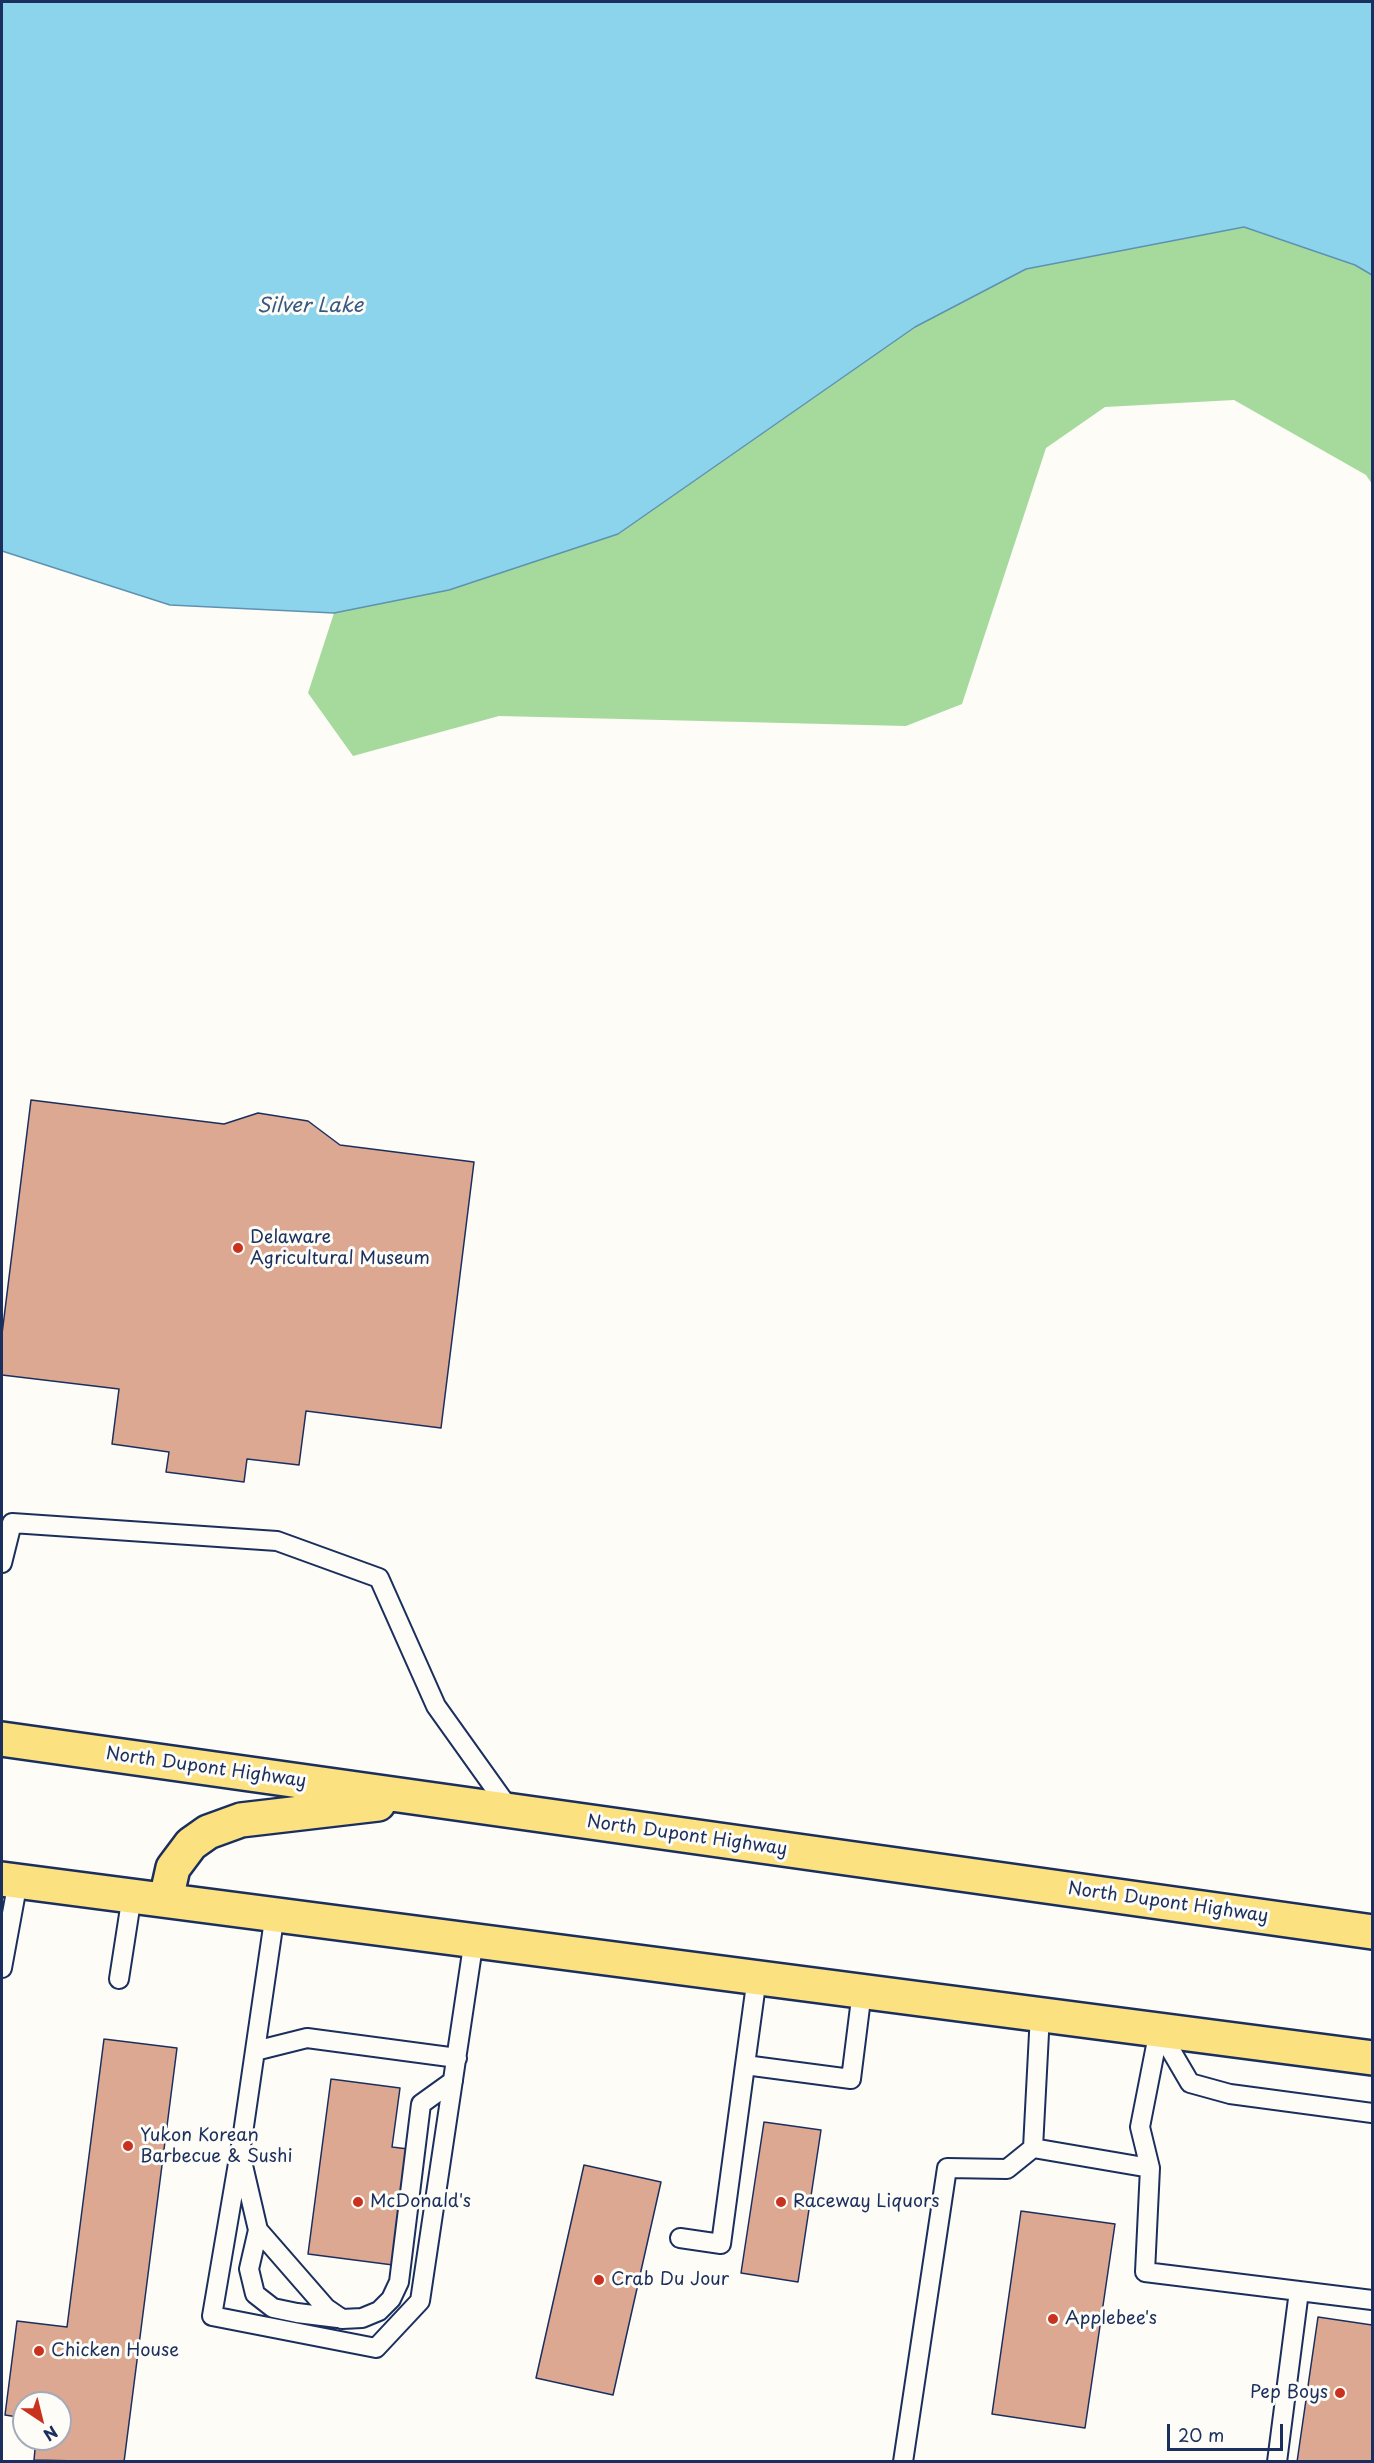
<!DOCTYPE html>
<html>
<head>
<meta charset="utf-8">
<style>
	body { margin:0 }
	#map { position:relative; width:1374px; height:2463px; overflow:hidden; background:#fdfcf7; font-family:"Playpen Sans",sans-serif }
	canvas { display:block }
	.frame { position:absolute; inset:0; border:3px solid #1b2f5e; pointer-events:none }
	.north { position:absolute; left:12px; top:2391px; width:60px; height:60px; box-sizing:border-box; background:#fdfcf7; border:2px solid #a3aaba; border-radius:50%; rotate:145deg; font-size:16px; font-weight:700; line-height:24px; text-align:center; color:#1b2f5e }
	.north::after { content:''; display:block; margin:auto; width:21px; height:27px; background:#c8321e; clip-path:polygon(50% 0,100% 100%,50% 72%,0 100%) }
	.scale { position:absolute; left:1167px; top:2424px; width:116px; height:27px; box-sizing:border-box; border:3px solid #1b2f5e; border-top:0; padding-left:8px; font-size:18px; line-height:21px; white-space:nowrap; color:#1b2f5e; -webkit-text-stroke:4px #fdfcf7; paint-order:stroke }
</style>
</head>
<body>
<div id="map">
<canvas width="1374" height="2463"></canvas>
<div class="frame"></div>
<div class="north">N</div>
<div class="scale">20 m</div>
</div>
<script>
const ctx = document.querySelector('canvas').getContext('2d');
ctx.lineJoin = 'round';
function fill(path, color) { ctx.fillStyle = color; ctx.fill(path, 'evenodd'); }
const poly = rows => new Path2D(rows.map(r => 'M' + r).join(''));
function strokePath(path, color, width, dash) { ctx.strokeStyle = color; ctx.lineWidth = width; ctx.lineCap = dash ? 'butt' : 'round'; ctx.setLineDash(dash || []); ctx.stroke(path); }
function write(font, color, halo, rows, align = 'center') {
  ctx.font = font + ' "Playpen Sans",sans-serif'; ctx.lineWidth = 6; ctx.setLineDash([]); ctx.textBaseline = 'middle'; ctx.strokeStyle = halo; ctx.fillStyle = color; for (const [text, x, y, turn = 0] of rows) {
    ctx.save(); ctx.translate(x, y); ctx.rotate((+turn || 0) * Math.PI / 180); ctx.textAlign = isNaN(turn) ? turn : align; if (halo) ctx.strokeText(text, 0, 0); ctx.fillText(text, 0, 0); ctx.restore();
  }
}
fill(poly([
	[1244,227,1355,265,1372,275,1372,484,1366,475,1234,400,1105,407,1046,448,962,704,906,726,499,716,353,756,308,693,334,613,449,590,618,534,915,327,1026,269]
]), '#a6da9c');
const water = poly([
	[2,2,1372,2,1372,275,1355,265,1244,227,1026,269,915,327,618,534,449,590,334,613,170,605,2,551,2,2]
]);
fill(water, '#8bd4ec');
strokePath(water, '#5e92b3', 1.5);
const building = poly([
	[31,1100,224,1124,258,1113,308,1121,340,1145,474,1162,441,1428,306,1411,299,1465,247,1459,244,1482,166,1472,169,1452,112,1444,119,1389,2,1375,2,1334,31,1100],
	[104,2039,177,2048,124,2462,34,2460,36,2439,60,2439,60,2403,24,2403,24,2418,5,2415,17,2321,67,2327,104,2039],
	[331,2079,400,2088,392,2147,408,2149,393,2265,308,2254,331,2079],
	[764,2122,821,2130,798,2282,741,2273,764,2122],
	[584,2165,661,2182,613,2395,536,2378,584,2165],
	[1021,2211,1115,2224,1085,2428,992,2414,1021,2211],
	[1318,2317,1372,2325,1372,2462,1297,2462,1318,2317]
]);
fill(building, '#dca891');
strokePath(building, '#1b2f5e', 1.5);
const lane = poly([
	[2,1563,12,1523,277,1541,379,1578,436,1706,511,1811],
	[275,1913,242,2140,212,2316,376,2348,420,2301,474,1939],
	[2,1968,18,1881],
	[757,1977,745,2065,851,2079,862,1991],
	[119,1979,132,1895],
	[1159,2030,1140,2127,1150,2168,1145,2272,1299,2291],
	[1159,2030,1190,2083,1230,2094,1372,2113],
	[255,2051,307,2038,457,2058],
	[1033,2148,1150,2168],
	[242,2161,258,2230,326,2308,342,2319,362,2318,379,2311,391,2299,399,2282,421,2104,453,2081],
	[258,2230,249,2269,255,2294,273,2308,297,2313,338,2318],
	[680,2238,721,2244,745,2065],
	[903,2462,947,2168,1007,2169,1033,2148,1040,2014],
	[1277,2462,1299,2291,1372,2300]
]);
const highway = poly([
	[2,1739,1372,1932],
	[2,1879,1372,2058],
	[166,1899,173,1868,191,1844,208,1832,241,1820,378,1804]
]);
strokePath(lane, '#1b2f5e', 22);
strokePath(highway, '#1b2f5e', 38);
strokePath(lane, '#fdfcf7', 18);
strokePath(highway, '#fbe180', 33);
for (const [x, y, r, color] of [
	[238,1248,6,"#c8321e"],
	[128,2146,6,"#c8321e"],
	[358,2202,6,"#c8321e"],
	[781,2202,6,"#c8321e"],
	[599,2280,6,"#c8321e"],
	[1053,2319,6,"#c8321e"],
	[39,2351,6,"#c8321e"],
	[1340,2393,6,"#c8321e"]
]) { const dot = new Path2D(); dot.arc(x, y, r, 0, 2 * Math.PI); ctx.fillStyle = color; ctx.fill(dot); strokePath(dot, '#fdfcf7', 2); }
write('18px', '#1b2f5e', '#fdfcf7', [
	["Delaware",250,1238],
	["Agricultural Museum",250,1259],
	["Yukon Korean",140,2136],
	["Barbecue & Sushi",140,2157],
	["McDonald's",370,2202],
	["Raceway Liquors",793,2202],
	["Crab Du Jour",611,2280],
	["Applebee's",1065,2319],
	["Chicken House",51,2351],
	["Pep Boys",1328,2393,"right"]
], 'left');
write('18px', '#1b2f5e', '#fdfcf7', [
	["North Dupont Highway",206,1768,8],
	["North Dupont Highway",687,1836,8],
	["North Dupont Highway",1168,1903,8]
]);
write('italic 20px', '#375882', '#fdfcf7', [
	["Silver Lake",310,306]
]);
</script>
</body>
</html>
